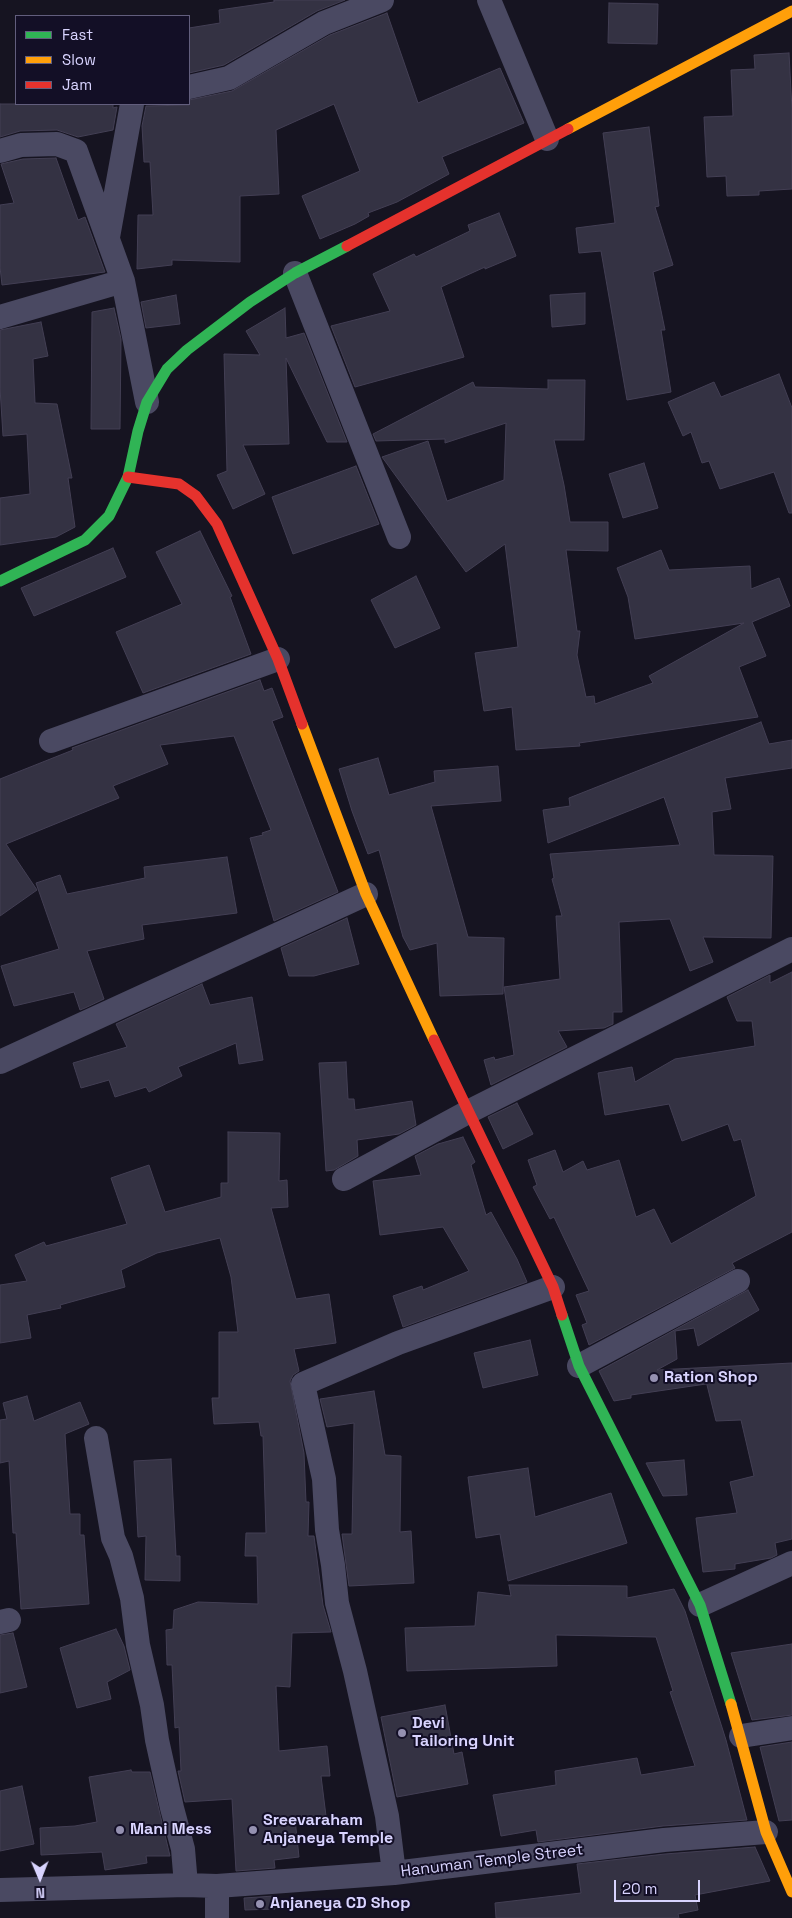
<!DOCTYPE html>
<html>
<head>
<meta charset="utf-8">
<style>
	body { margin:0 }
	#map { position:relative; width:792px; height:1918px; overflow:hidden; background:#161421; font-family:"Space Grotesk",sans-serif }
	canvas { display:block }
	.legend { position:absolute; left:15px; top:15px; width:175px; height:90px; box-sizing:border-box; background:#130f26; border:1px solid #625e7d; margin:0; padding:6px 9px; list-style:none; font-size:15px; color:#d9d4ff }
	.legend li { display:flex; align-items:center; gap:10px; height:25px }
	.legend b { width:25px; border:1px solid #625e7d }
	.north { position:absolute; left:15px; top:1853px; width:50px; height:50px; -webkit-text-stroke:4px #130f26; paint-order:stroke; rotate:179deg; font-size:14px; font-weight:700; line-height:20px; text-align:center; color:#d9d4ff }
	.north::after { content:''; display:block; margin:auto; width:18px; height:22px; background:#d9d4ff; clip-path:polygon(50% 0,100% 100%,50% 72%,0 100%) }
	.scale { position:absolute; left:614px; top:1880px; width:86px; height:22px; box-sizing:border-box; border:2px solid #d9d4ff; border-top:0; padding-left:6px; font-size:15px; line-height:18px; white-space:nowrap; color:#d9d4ff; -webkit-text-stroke:4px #130f26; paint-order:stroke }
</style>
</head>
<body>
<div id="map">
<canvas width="792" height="1918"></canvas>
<ul class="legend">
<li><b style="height:6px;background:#30b455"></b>Fast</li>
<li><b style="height:6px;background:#ff9f0a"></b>Slow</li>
<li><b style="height:6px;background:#e5322d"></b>Jam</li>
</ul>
<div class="north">N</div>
<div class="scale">20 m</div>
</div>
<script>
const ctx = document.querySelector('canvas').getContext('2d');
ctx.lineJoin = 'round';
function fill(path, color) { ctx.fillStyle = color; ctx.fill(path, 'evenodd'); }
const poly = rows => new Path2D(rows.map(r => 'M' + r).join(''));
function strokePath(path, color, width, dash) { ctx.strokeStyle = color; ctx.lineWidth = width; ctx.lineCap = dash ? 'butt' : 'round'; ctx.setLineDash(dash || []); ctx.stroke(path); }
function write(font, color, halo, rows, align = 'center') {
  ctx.font = font + ' "Space Grotesk",sans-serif'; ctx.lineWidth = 4; ctx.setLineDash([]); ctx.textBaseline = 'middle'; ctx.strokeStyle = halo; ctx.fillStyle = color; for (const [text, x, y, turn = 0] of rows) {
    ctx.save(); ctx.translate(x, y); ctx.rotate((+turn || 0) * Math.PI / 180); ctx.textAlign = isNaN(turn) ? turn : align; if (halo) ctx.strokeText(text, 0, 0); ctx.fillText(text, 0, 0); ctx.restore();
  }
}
const building = poly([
	[274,0,345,0,317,11,224,65,189,73,189,28,220,23,219,10,274,2,274,0],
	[609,3,658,4,657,44,608,43,609,3],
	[387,13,418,103,500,68,524,123,442,157,449,174,397,202,368,213,369,216,355,224,320,239,302,196,360,171,334,104,276,130,279,194,240,196,240,262,172,260,172,265,137,269,138,215,153,215,150,162,144,162,142,126,146,106,189,105,189,100,232,91,330,35,387,13],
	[789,53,792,110,792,189,759,191,759,195,727,196,726,176,707,177,704,117,733,116,731,70,755,69,754,55,789,53],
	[0,104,113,104,113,108,117,107,113,130,78,137,57,130,20,131,0,137,0,104],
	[649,127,659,206,655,207,673,265,653,272,665,330,661,330,671,392,627,400,601,251,579,253,576,228,615,223,603,133,649,127],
	[56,158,78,220,85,217,105,272,2,285,0,267,0,205,14,203,1,164,23,159,56,158],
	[499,213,516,256,485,269,485,267,441,287,464,357,355,387,331,326,390,311,373,274,414,254,416,257,470,231,468,225,499,213],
	[585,293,585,324,552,327,550,295,585,293],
	[176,295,180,324,146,328,141,302,176,295],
	[114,308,121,339,120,429,91,429,92,312,114,308],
	[285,308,286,338,304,333,347,442,327,442,286,358,289,444,243,445,265,494,233,509,217,475,227,471,224,354,260,355,246,331,285,308],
	[41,322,48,356,33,359,35,403,57,404,72,478,68,478,75,527,56,537,0,545,0,498,30,494,27,434,3,436,0,388,0,330,41,322],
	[779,374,792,408,792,513,789,513,774,472,720,489,709,461,702,463,691,432,683,436,668,402,714,382,721,397,779,374],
	[548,380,585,380,584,440,554,440,564,485,570,522,608,522,608,551,566,550,577,631,580,631,577,655,586,697,594,696,595,704,653,683,649,676,744,623,635,639,628,597,617,568,661,550,669,570,750,566,751,589,779,578,790,606,752,622,766,656,739,667,758,717,579,743,580,746,516,750,512,707,484,711,475,653,518,647,505,544,466,572,382,457,428,441,447,501,504,480,506,423,445,443,445,439,376,441,373,434,473,382,475,387,548,389,548,380],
	[644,463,658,508,623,518,609,474,644,463],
	[356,466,379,524,293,554,272,497,356,466],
	[200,531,232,596,230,597,251,654,143,693,116,632,182,604,156,552,200,531],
	[113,548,126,577,34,616,21,588,113,548],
	[416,576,440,628,395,648,371,600,416,576],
	[260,680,264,691,272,688,283,717,272,721,338,892,274,921,250,838,263,835,262,833,271,830,234,736,160,745,168,764,113,786,119,798,6,844,37,890,0,916,0,779,73,750,72,748,260,680],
	[761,722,769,744,792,740,792,768,725,778,731,809,712,812,714,855,773,856,771,938,703,937,713,962,690,971,670,919,619,922,622,1012,613,1012,613,1024,604,1028,558,1031,567,1047,491,1085,484,1060,494,1057,495,1060,514,1055,504,987,560,979,556,916,562,916,552,879,554,878,550,854,680,845,664,797,548,843,543,810,570,806,569,798,761,722],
	[378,758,389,795,435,782,434,771,498,766,501,801,431,806,468,937,504,938,503,994,440,996,437,943,410,950,403,937,379,850,368,854,352,811,339,769,378,758],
	[227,857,237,913,142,925,144,939,87,951,104,999,85,1008,80,1010,74,992,14,1006,1,966,59,949,36,883,60,875,67,894,145,878,144,867,227,857],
	[347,918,359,964,314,976,289,976,281,948,347,918],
	[792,972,792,1232,732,1263,735,1268,589,1345,582,1325,587,1323,576,1295,589,1291,554,1217,550,1219,533,1187,537,1185,528,1160,555,1150,563,1172,583,1161,587,1170,619,1160,636,1217,654,1209,671,1244,756,1196,741,1139,734,1141,728,1124,682,1141,669,1104,605,1115,598,1073,632,1067,635,1082,675,1059,755,1046,752,1021,737,1021,727,997,770,975,770,983,792,972],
	[202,984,210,1005,252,997,263,1060,239,1064,236,1043,178,1067,182,1076,149,1092,146,1087,115,1097,109,1080,81,1088,73,1063,127,1047,116,1024,202,984],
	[346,1062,348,1099,354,1099,355,1110,412,1101,416,1125,399,1134,357,1140,358,1156,334,1170,326,1171,319,1063,346,1062],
	[517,1103,533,1134,503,1149,488,1117,517,1103],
	[228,1132,280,1133,279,1181,287,1180,288,1207,271,1208,296,1299,329,1294,336,1343,294,1349,299,1371,293,1375,290,1381,304,1453,306,1502,309,1502,308,1536,314,1536,323,1605,331,1632,292,1633,290,1687,276,1686,279,1751,327,1746,330,1776,321,1776,326,1816,295,1819,299,1857,274,1860,275,1868,236,1871,232,1799,185,1802,178,1771,181,1771,179,1727,175,1728,172,1665,167,1665,166,1630,173,1629,174,1610,198,1602,258,1604,257,1556,245,1556,246,1533,266,1533,263,1436,261,1436,259,1422,214,1424,212,1398,219,1398,219,1332,238,1332,231,1277,220,1238,157,1253,121,1270,125,1287,60,1305,61,1308,27,1315,31,1338,0,1343,0,1285,27,1281,15,1255,44,1242,46,1246,127,1224,111,1178,149,1165,165,1212,221,1197,221,1183,228,1183,228,1132],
	[463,1137,475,1162,471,1165,486,1215,491,1212,517,1259,527,1282,403,1327,393,1296,422,1286,423,1290,469,1271,443,1227,380,1235,373,1181,421,1175,415,1156,438,1144,463,1137],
	[748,1290,759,1310,698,1346,694,1328,675,1331,677,1359,657,1370,792,1363,792,1539,775,1543,777,1555,771,1558,735,1564,735,1569,703,1572,696,1518,737,1513,730,1482,754,1476,741,1420,716,1421,705,1377,706,1384,631,1395,631,1398,614,1401,599,1371,748,1290],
	[530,1340,538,1375,483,1388,474,1353,530,1340],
	[374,1391,385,1455,401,1456,400,1532,411,1531,414,1583,349,1586,342,1534,352,1534,354,1423,327,1427,320,1399,374,1391],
	[27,1396,34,1421,80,1402,89,1424,65,1434,70,1514,80,1514,80,1535,84,1535,89,1604,21,1609,16,1533,13,1533,9,1461,0,1463,0,1420,7,1419,3,1403,27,1396],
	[171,1459,176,1556,180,1556,180,1581,145,1580,146,1536,138,1537,134,1461,171,1459],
	[684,1460,687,1495,663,1496,646,1463,684,1460],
	[528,1468,535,1517,611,1493,627,1543,508,1581,500,1534,476,1538,468,1477,528,1468],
	[509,1585,627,1586,627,1598,674,1589,685,1611,726,1740,747,1820,663,1826,538,1842,536,1830,501,1836,493,1795,556,1785,555,1771,637,1758,641,1775,695,1766,670,1692,673,1691,656,1637,556,1635,557,1666,407,1671,405,1628,475,1626,478,1592,511,1596,509,1585],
	[116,1629,124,1646,130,1670,107,1682,111,1699,77,1708,60,1648,116,1629],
	[13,1633,27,1687,0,1693,0,1635,13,1633],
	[792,1644,792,1715,752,1720,731,1653,792,1644],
	[445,1705,454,1754,462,1752,468,1784,397,1797,381,1717,445,1705],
	[792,1742,792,1820,779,1821,760,1747,792,1742],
	[131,1770,132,1772,150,1772,170,1856,146,1856,147,1863,105,1870,102,1852,41,1855,40,1828,75,1826,97,1822,89,1777,131,1770],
	[22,1786,34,1844,0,1851,0,1791,22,1786],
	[755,1847,770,1881,695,1895,698,1910,678,1914,679,1918,496,1918,495,1903,581,1893,577,1864,665,1854,755,1847],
	[274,1896,275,1909,245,1910,244,1898,274,1896]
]);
fill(building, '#343243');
strokePath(building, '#433f54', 1);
strokePath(poly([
	[489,0,547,139],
	[189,87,229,78,324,23,382,0],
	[0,151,21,145,57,144,76,151,123,281,147,402],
	[108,237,132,104],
	[295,273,399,537],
	[0,317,123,281],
	[51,741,278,659],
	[0,1062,366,894],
	[344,1179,468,1112,792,949],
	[579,1366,738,1281],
	[96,1438,113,1538,121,1556,132,1598,138,1645,152,1705,157,1740,172,1808,183,1849,186,1885],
	[700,1605,792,1563],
	[0,1622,9,1620],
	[741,1736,792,1728],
	[394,1873,387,1816,355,1671,337,1603,333,1565,327,1530,324,1479,303,1384,398,1343,553,1287],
	[217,1886,394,1873,664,1840,766,1832],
	[0,1890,186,1885,217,1886,217,1918]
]), '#4a4962', 24);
strokePath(poly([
	[0,581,85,540,109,516,128,477,138,431,147,402,167,369,187,350,250,302,295,273,347,246],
	[562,1315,579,1366,700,1605,731,1704]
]), '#30b455', 11);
strokePath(poly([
	[568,129,792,11],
	[302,724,366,894,434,1040],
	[731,1704,766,1832,792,1892]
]), '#ff9f0a', 11);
strokePath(poly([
	[347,246,568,129],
	[128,477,179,484,196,496,217,524,278,659,302,724],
	[434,1040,553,1287,562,1315]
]), '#e5322d', 11);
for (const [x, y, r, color] of [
	[654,1378,5,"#9591b1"],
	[402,1733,5,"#9591b1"],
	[120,1830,5,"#9591b1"],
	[253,1830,5,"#9591b1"],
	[260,1904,5,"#9591b1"]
]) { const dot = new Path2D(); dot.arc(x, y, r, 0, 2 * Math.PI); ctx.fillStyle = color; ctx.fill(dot); strokePath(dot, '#130f26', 2); }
write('bold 16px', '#d9d4ff', '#130f26', [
	["Ration Shop",664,1378],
	["Devi",412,1724],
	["Tailoring Unit",412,1742],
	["Sreevaraham",263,1821],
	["Anjaneya Temple",263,1839],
	["Mani Mess",130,1830],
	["Anjaneya CD Shop",270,1904]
], 'left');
write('16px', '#d9d4ff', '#130f26', [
	["Hanuman Temple Street",492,1861,-7]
]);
</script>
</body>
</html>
